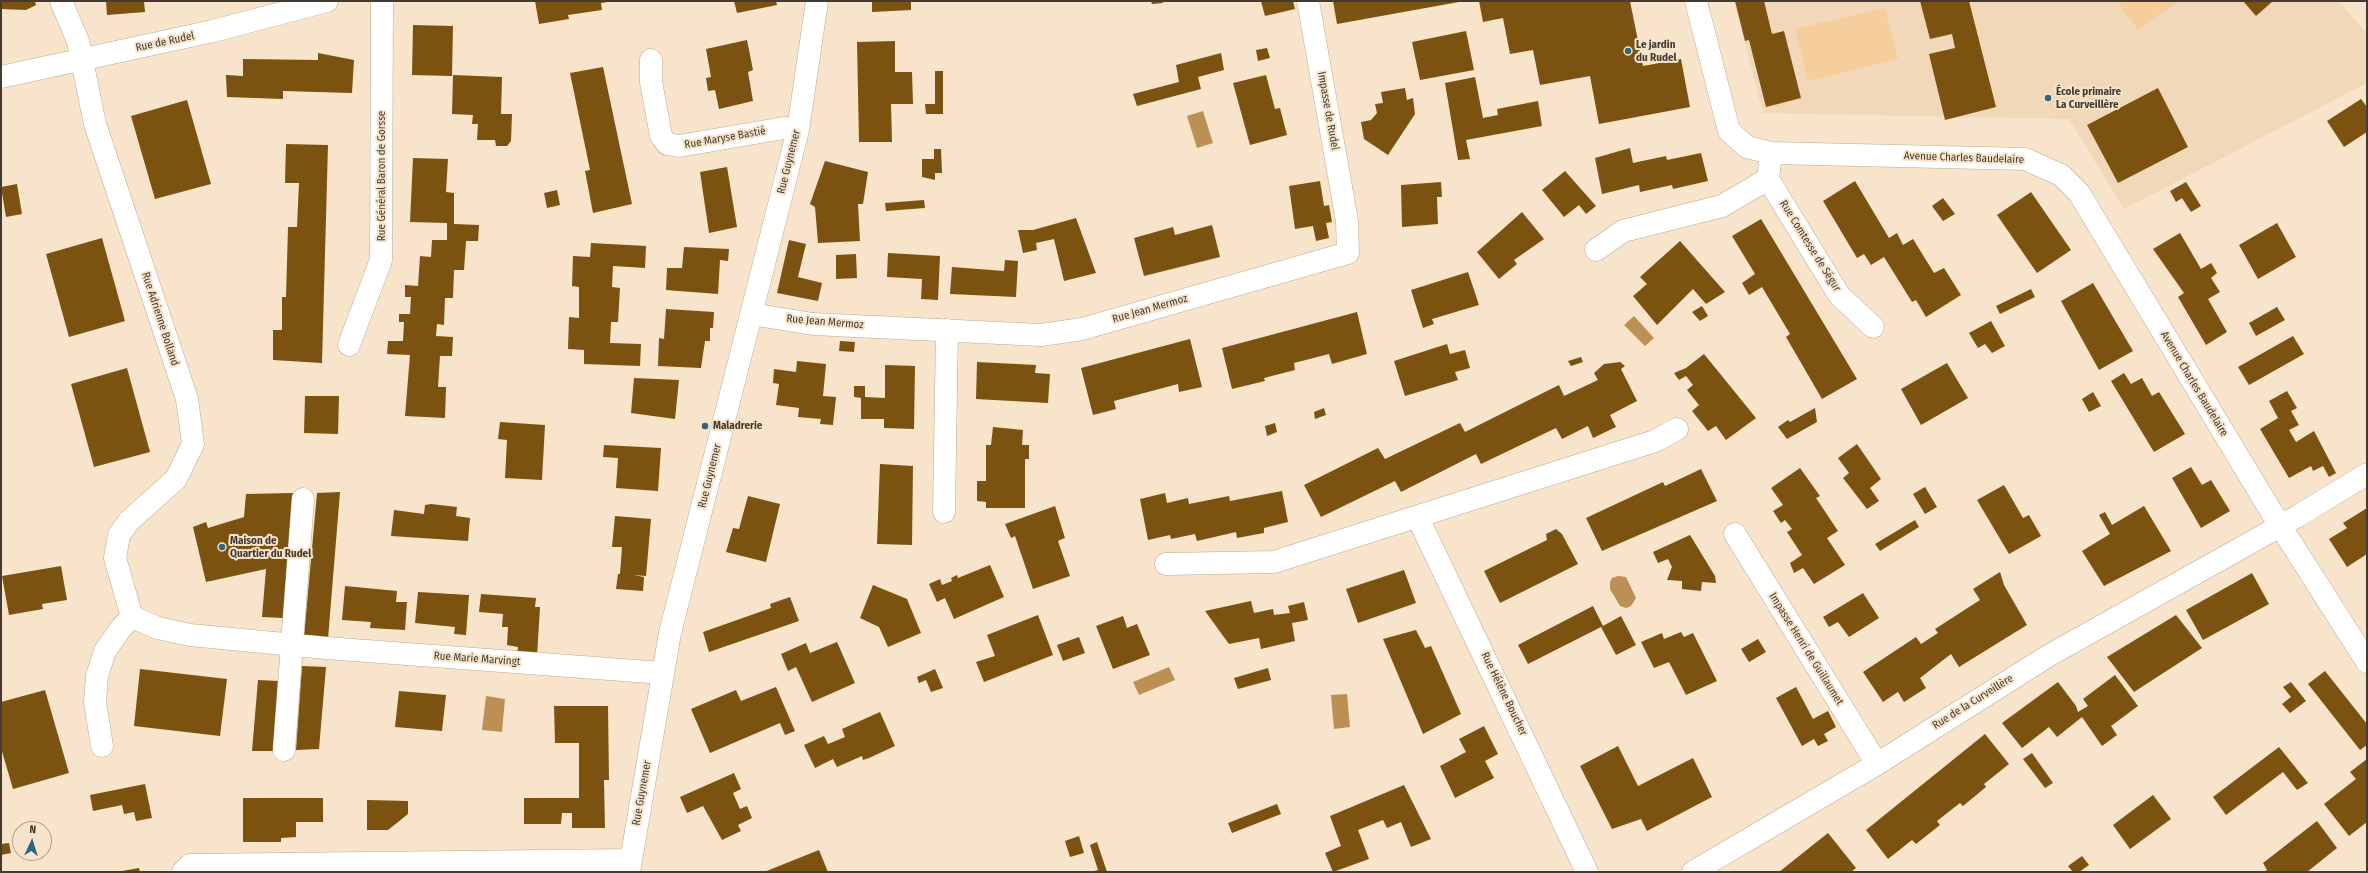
<!DOCTYPE html>
<html>
<head>
<meta charset="utf-8">
<style>
	body { margin:0 }
	#map { position:relative; width:2368px; height:873px; overflow:hidden; background:#f8e4ca; font-family:"Fira Sans Condensed",sans-serif }
	canvas { display:block }
	.frame { position:absolute; inset:0; border:2px solid #433b31; pointer-events:none }
	.north { position:absolute; left:12px; top:821px; width:40px; height:40px; box-sizing:border-box; background:#f8e4ca; border:1px solid #b0a08d; border-radius:50%; rotate:4deg; font-size:11px; font-weight:700; line-height:16px; text-align:center; color:#433b31 }
	.north::after { content:''; display:block; margin:auto; width:14px; height:18px; background:#29687e; clip-path:polygon(50% 0,100% 100%,50% 72%,0 100%) }
</style>
</head>
<body>
<div id="map">
<canvas width="2368" height="873"></canvas>
<div class="frame"></div>
<div class="north">N</div>
</div>
<script>
const ctx = document.querySelector('canvas').getContext('2d');
ctx.lineJoin = 'round';
function fill(path, color) { ctx.fillStyle = color; ctx.fill(path, 'evenodd'); }
const poly = rows => new Path2D(rows.map(r => 'M' + r).join(''));
function strokePath(path, color, width, dash) { ctx.strokeStyle = color; ctx.lineWidth = width; ctx.lineCap = dash ? 'butt' : 'round'; ctx.setLineDash(dash || []); ctx.stroke(path); }
function write(font, color, halo, rows, align = 'center') {
  ctx.font = font + ' "Fira Sans Condensed",sans-serif'; ctx.lineWidth = 4; ctx.setLineDash([]); ctx.textBaseline = 'middle'; ctx.strokeStyle = halo; ctx.fillStyle = color; for (const [text, x, y, turn = 0] of rows) {
    ctx.save(); ctx.translate(x, y); ctx.rotate((+turn || 0) * Math.PI / 180); ctx.textAlign = isNaN(turn) ? turn : align; if (halo) ctx.strokeText(text, 0, 0); ctx.fillText(text, 0, 0); ctx.restore();
  }
}
fill(poly([
	[1734,1,2338,1,2367,33,2367,83,2124,209,2069,119,1763,113]
]), '#f0d8b8');
fill(poly([
	[2117,1,2178,1,2138,30],
	[1885,8,1898,59,1808,81,1795,29]
]), '#f5ce9b');
fill(poly([
	[1203,111,1213,143,1197,148,1187,116],
	[1634,316,1654,338,1645,346,1624,325],
	[1618,576,1626,577,1636,598,1631,606,1626,608,1620,606,1610,589,1610,582,1612,578],
	[1169,667,1175,680,1139,695,1133,682],
	[1347,694,1350,727,1334,729,1331,695],
	[486,696,505,699,502,732,482,730]
]), '#bc9054');
fill(poly([
	[1,1,35,1,36,5,26,10,1,9],
	[106,1,144,1,145,12,107,15],
	[535,1,608,1,608,2,601,3,602,10,568,15,569,19,539,24],
	[734,1,776,1,777,5,737,13],
	[872,1,911,1,911,10,872,12],
	[1151,1,1162,1,1163,3,1152,4],
	[1261,1,1293,1,1295,9,1265,16],
	[1333,1,1459,1,1459,2,1337,24],
	[1479,1,1630,1,1643,66,1681,59,1690,107,1599,124,1590,76,1540,85,1533,50,1510,54,1503,18,1483,22],
	[1735,1,1764,1,1772,34,1784,31,1801,98,1766,107,1749,40,1745,41],
	[1920,1,1969,1,1996,107,1945,120,1929,54,1955,48,1952,34,1930,39],
	[2243,1,2273,1,2256,16],
	[413,25,453,26,452,76,412,75],
	[1466,31,1474,70,1420,80,1412,42],
	[747,40,753,70,748,72,753,101,719,109,715,90,708,91,706,78,711,77,706,49],
	[895,41,895,72,912,72,913,104,891,104,892,142,859,142,857,42],
	[1267,48,1270,58,1258,61,1256,50],
	[318,53,354,60,352,93,283,91,283,99,227,97,226,75,243,76,243,59,318,60],
	[1221,53,1224,70,1198,77,1201,89,1137,106,1133,94,1179,82,1176,65],
	[603,67,632,204,593,213,585,171,590,170,570,73],
	[935,71,943,71,943,114,926,114,925,104,935,104],
	[453,75,502,77,501,114,512,114,511,141,507,146,496,146,495,140,477,140,478,124,472,124,473,115,452,114],
	[1266,75,1275,109,1280,108,1287,135,1250,145,1233,83],
	[1475,77,1483,118,1498,115,1497,109,1538,101,1542,126,1466,140,1470,159,1458,160,1445,83],
	[1405,88,1407,100,1413,98,1415,114,1388,155,1364,139,1361,122,1371,120,1377,113,1375,104,1383,103,1381,92],
	[2158,88,2188,147,2118,183,2087,125],
	[2361,99,2367,107,2367,132,2344,147,2327,121],
	[187,100,211,184,155,199,131,116],
	[286,144,328,145,322,363,273,360,273,330,282,330,282,297,286,297,288,227,297,227,299,183,285,183],
	[1630,148,1633,163,1666,156,1667,160,1701,153,1708,181,1673,189,1672,185,1640,192,1639,185,1602,194,1595,158],
	[934,149,941,149,942,173,935,173,935,180,922,177,922,159,934,159],
	[413,158,448,159,446,192,454,193,454,224,479,225,478,241,466,241,464,270,454,270,453,298,445,298,444,325,437,324,436,336,453,337,452,356,440,356,438,387,446,387,445,418,405,416,410,355,387,354,388,341,403,341,404,322,399,322,399,314,410,314,411,297,405,297,405,285,418,286,420,256,431,257,432,240,447,240,447,223,410,222],
	[825,161,868,172,863,204,858,204,860,241,818,243,815,207,810,204],
	[727,167,737,227,709,233,700,172],
	[1565,171,1596,206,1586,214,1579,205,1564,217,1542,190],
	[1320,181,1324,206,1329,205,1332,222,1326,223,1329,238,1316,241,1313,226,1295,229,1289,186],
	[1855,181,1889,238,1897,233,1903,245,1913,239,1934,273,1944,268,1961,295,1926,317,1916,300,1912,302,1884,257,1871,265,1864,254,1857,258,1823,201],
	[1441,182,1442,197,1437,197,1438,224,1402,227,1401,185],
	[2186,182,2201,206,2191,212,2182,198,2176,202,2170,191],
	[17,184,22,214,6,217,1,187],
	[557,190,560,205,547,208,544,193],
	[2031,192,2071,250,2037,273,1997,215],
	[1943,198,1955,214,1943,221,1932,206],
	[924,200,925,208,886,211,885,203],
	[1522,212,1544,239,1514,260,1517,264,1499,279,1477,252],
	[1076,218,1096,273,1064,281,1054,239,1036,243,1037,250,1023,253,1018,230,1033,230],
	[1761,219,1857,379,1822,399,1786,337,1790,334,1762,287,1749,295,1742,283,1755,274,1732,236],
	[2277,223,2296,257,2258,279,2239,245],
	[1212,225,1220,257,1144,276,1134,238,1173,227,1175,235],
	[2180,233,2201,269,2211,263,2217,273,2211,278,2220,292,2208,299,2227,332,2206,345,2178,297,2184,293,2153,249],
	[102,238,125,321,69,337,46,254],
	[789,240,806,244,798,277,822,283,818,301,777,293],
	[1680,241,1725,292,1706,304,1693,289,1657,325,1633,296,1647,284,1640,277],
	[591,243,646,246,645,268,613,266,612,287,620,288,618,322,611,322,610,343,641,344,640,366,584,364,584,350,568,349,569,317,579,318,579,287,572,286,573,256,590,257],
	[684,247,729,249,728,261,720,260,718,294,666,290,667,268,682,268],
	[888,253,940,256,938,300,921,299,922,279,887,277],
	[856,254,857,278,836,279,836,255],
	[1005,260,1018,261,1016,297,950,294,952,267,1004,271],
	[1468,272,1479,305,1432,319,1434,324,1423,328,1411,290],
	[2093,283,2133,351,2099,370,2061,301],
	[2031,289,2035,297,2000,314,1996,306],
	[1702,306,1708,316,1700,321,1692,312],
	[2277,307,2285,320,2256,336,2249,323],
	[666,309,714,312,713,328,710,328,710,341,705,341,701,368,658,366,659,338,664,339],
	[1357,312,1367,354,1332,364,1329,354,1294,363,1295,370,1264,378,1265,381,1232,389,1222,348],
	[1991,321,2005,346,1992,353,1985,344,1978,348,1969,333],
	[2293,336,2304,354,2249,385,2238,367],
	[1190,339,1202,387,1179,392,1178,384,1114,401,1116,409,1093,415,1081,368],
	[840,341,855,342,854,352,839,351],
	[1447,344,1450,354,1465,350,1470,368,1455,372,1458,380,1405,396,1394,361],
	[1704,354,1756,418,1726,440,1716,426,1708,431,1692,411,1699,405,1687,390,1693,385,1686,376,1679,380,1674,373,1686,368],
	[1581,357,1583,362,1571,366,1568,361],
	[797,361,826,364,823,396,836,397,833,425,820,424,821,419,798,417,799,408,776,405,779,384,773,383,774,369,796,372],
	[977,362,1036,365,1035,373,1050,374,1048,403,976,399],
	[1620,362,1625,366,1621,369,1637,401,1610,415,1616,427,1593,438,1588,426,1562,439,1556,428,1481,464,1476,454,1401,492,1395,481,1321,517,1304,485,1378,448,1385,459,1460,423,1465,432,1559,385,1564,396,1598,380,1594,373,1604,364],
	[1947,363,1968,398,1921,425,1901,389],
	[885,365,915,366,914,429,884,428,884,419,861,419,861,398,854,397,854,386,865,386,865,397,885,398],
	[127,368,150,452,94,467,71,384],
	[2124,373,2131,384,2142,378,2152,396,2159,392,2185,434,2154,452,2111,381],
	[634,378,679,380,675,419,631,413],
	[2287,391,2297,408,2291,411,2299,425,2289,430,2296,442,2314,431,2336,473,2329,477,2323,466,2313,471,2311,466,2289,478,2260,429,2278,418,2269,401],
	[2093,392,2101,406,2089,412,2082,399],
	[305,396,339,396,338,434,304,433],
	[1324,408,1326,415,1315,419,1314,412],
	[1815,408,1817,422,1787,439,1778,427,1788,420,1790,422],
	[500,422,545,425,542,480,505,478,507,440,498,439],
	[1275,423,1277,432,1267,436,1265,426],
	[993,427,1023,430,1022,445,1029,445,1029,459,1025,459,1025,508,986,508,986,502,977,501,977,481,986,481,986,445,991,445],
	[1857,444,1881,479,1870,488,1879,501,1867,509,1843,478,1849,473,1838,458],
	[604,445,661,448,658,491,616,488,618,458,603,457],
	[880,464,913,466,912,545,877,544],
	[2191,467,2202,485,2211,480,2230,511,2201,528,2172,478],
	[1800,468,1820,496,1816,498,1838,531,1827,538,1845,565,1814,584,1803,568,1794,573,1790,563,1802,555,1787,532,1792,529,1785,520,1781,523,1773,511,1783,505,1771,488],
	[1701,469,1717,501,1602,551,1586,518,1663,482,1665,486],
	[2004,485,2023,518,2029,515,2041,536,2009,554,1977,500],
	[1925,487,1937,507,1925,514,1913,494],
	[1282,491,1288,522,1264,528,1264,533,1237,538,1236,532,1197,541,1195,534,1171,539,1170,535,1148,540,1140,499,1165,493,1167,503,1188,498,1189,504,1229,496,1230,501],
	[340,492,328,639,304,637,317,493],
	[293,493,283,618,262,617,266,569,206,582,193,527,206,522,208,528,244,517,246,494],
	[748,496,780,504,766,562,726,552,733,528,739,529],
	[431,504,457,507,456,516,470,518,468,541,391,536,394,510,424,514,425,505],
	[1055,506,1065,538,1058,541,1070,576,1033,589,1015,536,1011,538,1005,524],
	[2144,506,2171,551,2104,586,2082,551,2110,534,2099,515,2105,512,2112,525],
	[2367,508,2367,554,2347,567,2329,539,2347,528,2343,523],
	[615,516,651,519,646,576,633,575,644,577,643,591,616,589,618,574,620,574,622,547,612,547],
	[1915,520,1919,527,1880,551,1875,544],
	[1556,529,1562,534,1578,564,1500,603,1484,571,1547,540,1546,534],
	[1690,535,1715,576,1716,583,1702,582,1701,591,1682,589,1682,581,1667,580,1672,567,1668,559,1658,563,1653,552],
	[990,565,1004,597,954,619,945,598,937,602,929,584,940,579,942,585,952,581,951,578,957,575,958,578],
	[61,566,67,600,42,604,43,609,9,615,2,576],
	[1404,570,1416,603,1358,623,1346,589],
	[2000,572,2004,585,2027,625,1959,667,1951,654,1920,678,1926,688,1904,702,1898,692,1883,702,1863,672,1916,637,1921,644,1938,633,1935,629,1980,600,1973,589],
	[2252,573,2269,604,2203,640,2186,610],
	[873,585,907,599,921,633,888,647,879,627,860,618],
	[345,586,397,591,396,602,407,602,405,630,370,628,371,622,342,620],
	[418,592,469,595,466,635,454,634,455,627,415,623],
	[1863,593,1879,618,1849,637,1838,622,1829,627,1823,617],
	[481,594,536,598,535,607,540,607,537,656,517,655,518,647,507,645,508,627,502,627,503,614,479,612],
	[790,597,799,621,709,652,703,632,771,608,770,604],
	[1251,601,1254,613,1273,609,1274,615,1290,613,1288,606,1304,602,1308,620,1292,623,1295,641,1261,649,1259,638,1229,644,1205,611],
	[1593,606,1603,626,1621,616,1636,645,1616,655,1601,627,1528,664,1518,645],
	[1038,615,1053,655,984,682,976,662,995,656,987,635],
	[2176,615,2202,648,2134,692,2107,657],
	[1123,616,1127,628,1137,624,1150,655,1113,669,1096,626],
	[1416,630,1425,648,1431,646,1461,714,1423,734,1383,639],
	[1681,632,1684,637,1693,633,1717,681,1686,695,1669,662,1654,668,1641,642,1662,633,1664,639],
	[1079,637,1085,653,1063,661,1057,645],
	[1758,639,1766,652,1749,662,1741,649],
	[837,642,855,683,812,702,796,667,788,671,781,654,806,643,810,653],
	[302,666,326,667,319,749,296,750],
	[1268,668,1271,680,1238,689,1234,678],
	[140,669,227,679,220,736,134,726],
	[935,669,943,688,931,692,926,680,919,683,917,677],
	[2325,671,2367,724,2367,745,2360,750,2308,684],
	[2115,675,2138,706,2111,726,2117,735,2102,746,2082,717,2057,737,2049,727,2022,748,2002,723,2058,682,2076,706,2078,712,2088,706,2083,699],
	[258,680,278,681,273,751,252,751],
	[2291,682,2306,701,2290,713,2282,704,2291,697,2283,687],
	[776,687,795,731,785,735,780,723,710,753,691,709,736,690,741,701],
	[1796,687,1813,719,1828,711,1836,727,1824,734,1828,741,1818,746,1814,739,1802,746,1776,698],
	[45,690,69,773,13,789,1,748,1,702],
	[399,691,446,695,442,731,395,727],
	[554,706,608,706,609,780,604,780,605,828,572,828,572,813,562,813,561,824,524,824,524,798,579,798,579,743,555,743],
	[880,712,895,746,869,758,863,760,862,756,837,767,833,759,815,768,804,745,824,736,828,744,845,737,842,729],
	[1484,726,1498,754,1485,761,1494,778,1455,798,1440,766,1466,752,1459,739],
	[1985,734,2009,764,1984,784,1986,787,1963,806,1960,803,1937,821,1940,825,1916,844,1912,840,1888,859,1866,830],
	[1618,746,1638,786,1693,758,1712,797,1647,831,1641,819,1612,829,1580,766],
	[2279,747,2308,783,2297,790,2283,772,2226,815,2213,797],
	[2032,753,2053,783,2045,788,2023,759],
	[2367,759,2367,822,2349,836,2324,804,2356,779,2350,772],
	[734,773,741,789,733,793,740,809,747,806,752,818,738,825,741,831,722,840,703,806,687,813,680,797],
	[145,784,152,818,136,821,134,812,124,814,122,805,93,811,90,795],
	[1404,785,1431,839,1411,847,1401,822,1387,828,1383,820,1358,830,1369,859,1333,872,1325,853,1341,846,1330,816],
	[2153,795,2171,819,2130,849,2113,825],
	[243,798,323,798,323,822,296,822,296,837,281,838,281,842,243,842],
	[367,800,408,801,408,814,388,830,367,830],
	[1277,804,1281,814,1232,833,1228,823],
	[2317,821,2337,848,2307,872,2264,872,2267,870,2263,863],
	[1828,833,1856,868,1851,872,1779,872],
	[1079,836,1084,853,1070,857,1065,841],
	[1097,842,1107,872,1091,872,1098,870,1090,845],
	[9,843,11,853,1,855,1,844],
	[819,850,828,872,764,872],
	[2082,856,2089,865,2079,872,2073,872,2068,866],
	[139,868,140,872,122,872,122,871]
]), '#7b520f');
const street = poly([
	[61,1,78,41,95,124,187,399,193,444,176,479,129,521,119,535,115,558,132,617,158,628,190,635,326,648,663,673],
	[1696,1,1729,131,1747,147,1771,153,2025,159,2061,175,2079,193,2274,516,2367,662],
	[651,60,651,82,661,136,667,144,679,146,784,128,798,130],
	[1,77,213,31,327,1],
	[1768,179,1839,295,1873,327],
	[1596,250,1623,231,1722,206,1768,179,1771,153],
	[751,314,813,324,1041,335,1082,329,1348,253,1347,221,1308,1],
	[349,345,381,260,382,1],
	[944,512,947,330],
	[1418,518,1587,872],
	[1735,534,1877,764],
	[1166,564,1274,562,1655,441,1677,429],
	[102,746,95,702,97,676,105,651,121,628,132,617],
	[284,750,303,499],
	[183,872,190,865,631,860],
	[629,872,670,633,798,130,817,1],
	[1693,872,1877,764,2048,656,2298,516,2367,474]
]);
strokePath(street, '#bca991', 23);
strokePath(street, '#fff', 22);
for (const [x, y, r, color] of [
	[1628,51,4,"#29687e"],
	[2048,98,4,"#29687e"],
	[705,426,4,"#29687e"],
	[222,547,4,"#29687e"]
]) { const dot = new Path2D(); dot.arc(x, y, r, 0, 2 * Math.PI); ctx.fillStyle = color; ctx.fill(dot); strokePath(dot, '#f8e4ca', 1.5); }
write('11px', '#433b31', '#f8e4ca', [
	["Rue de Rudel",165,42,-12],
	["Impasse de Rudel",1328,111,80],
	["Rue Maryse Bastié",725,138,-10],
	["Avenue Charles Baudelaire",1964,158,2],
	["Rue Guynemer",789,162,-76],
	["Rue Général Baron de Gorsse",382,176,-90],
	["Rue Comtesse de Ségur",1810,246,58],
	["Rue Jean Mermoz",1150,309,-16],
	["Rue Adrienne Bolland",160,319,72],
	["Rue Jean Mermoz",825,322,5],
	["Avenue Charles Baudelaire",2194,384,59],
	["Rue Guynemer",710,476,-76],
	["Impasse Henri de Guillaumet",1806,649,58],
	["Rue Marie Marvingt",477,659,4],
	["Rue Hélène Boucher",1504,694,64],
	["Rue de la Curveillère",1973,702,-32],
	["Rue Guynemer",642,793,-80]
]);
write('bold 11px', '#433b31', '#f8e4ca', [
	["Le jardin",1636,45],
	["du Rudel",1636,58],
	["École primaire",2056,92],
	["La Curveillère",2056,105],
	["Maladrerie",713,426],
	["Maison de",230,541],
	["Quartier du Rudel",230,554]
], 'left');
</script>
</body>
</html>
